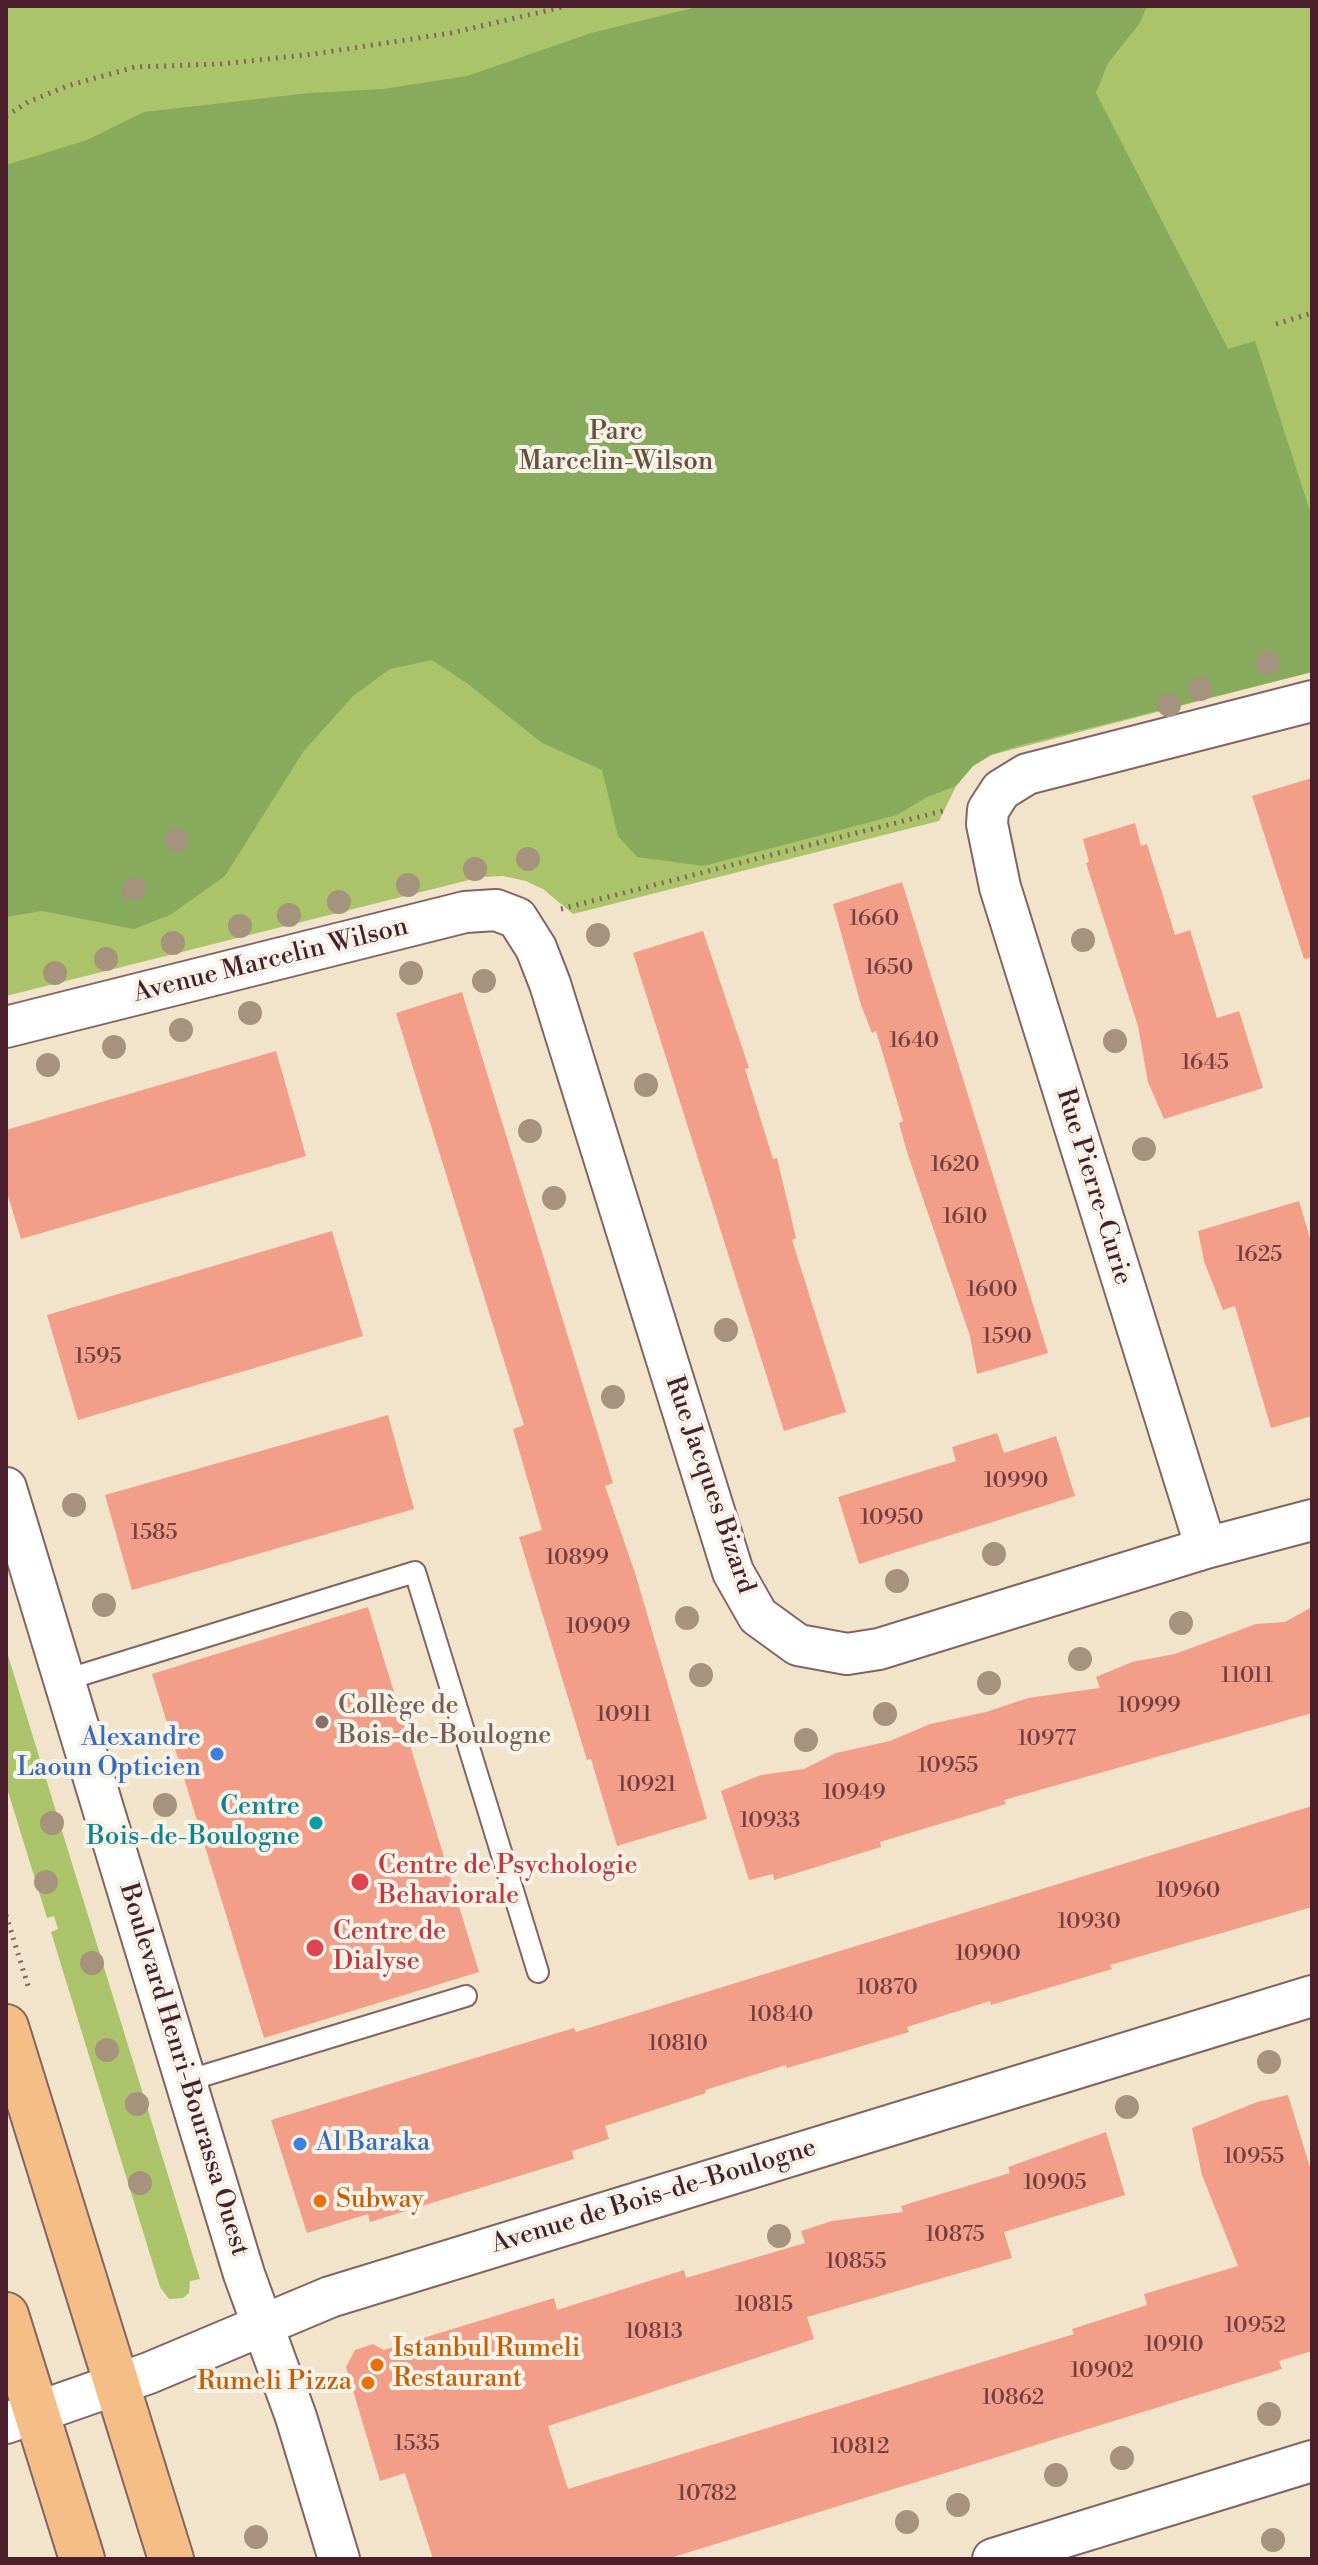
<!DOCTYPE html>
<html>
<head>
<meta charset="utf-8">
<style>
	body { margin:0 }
	#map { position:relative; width:1318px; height:2565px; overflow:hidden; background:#f1e4ca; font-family:"Libre Bodoni",serif }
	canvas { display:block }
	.frame { position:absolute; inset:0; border:8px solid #4a1f2b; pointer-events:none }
</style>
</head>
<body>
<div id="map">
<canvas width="1318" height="2565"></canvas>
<div class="frame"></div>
</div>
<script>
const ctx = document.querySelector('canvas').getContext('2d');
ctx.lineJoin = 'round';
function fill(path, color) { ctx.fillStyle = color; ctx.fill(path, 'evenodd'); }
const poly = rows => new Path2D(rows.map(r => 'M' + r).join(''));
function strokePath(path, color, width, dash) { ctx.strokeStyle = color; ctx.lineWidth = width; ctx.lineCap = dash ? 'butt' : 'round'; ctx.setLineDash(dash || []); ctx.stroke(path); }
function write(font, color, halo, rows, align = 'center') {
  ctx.font = font + ' "Libre Bodoni",serif'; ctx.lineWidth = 8; ctx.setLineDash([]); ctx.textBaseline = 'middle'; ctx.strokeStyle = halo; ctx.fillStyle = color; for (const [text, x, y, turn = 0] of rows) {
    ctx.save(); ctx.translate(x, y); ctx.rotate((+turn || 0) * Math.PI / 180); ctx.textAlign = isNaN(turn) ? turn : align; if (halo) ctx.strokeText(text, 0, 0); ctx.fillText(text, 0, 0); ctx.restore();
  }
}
fill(poly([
	[6,6,1312,6,1312,672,991,755,973,766,956,786,939,821,573,914,543,889,526,881,503,876,481,877,6,996],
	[6,1649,200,2279,190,2281,189,2293,183,2298,169,2299,160,2287,51,1932,58,1929,54,1916,47,1918,6,1785]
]), '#abc469');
fill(poly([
	[701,6,1147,6,1140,23,1108,63,1096,93,1228,349,1255,341,1312,517,1312,672,1017,746,991,755,973,766,956,786,927,797,897,815,704,866,637,857,618,836,602,770,542,743,468,684,432,660,390,669,353,696,303,752,225,876,170,915,134,929,42,911,6,917,6,165,87,140,144,112,309,93,383,89,467,76,591,33]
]), '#88aa5d');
fill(poly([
	[1312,778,1312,957,1304,959,1252,796],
	[1135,823,1141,846,1147,844,1175,935,1190,930,1217,1018,1239,1011,1263,1088,1164,1119,1148,1082,1138,1026,1086,863,1089,862,1083,839],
	[902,882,1048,1353,977,1374,970,1336,907,1152,899,1123,903,1121,876,1031,872,1033,861,1005,833,904],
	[703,931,749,1068,745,1069,773,1159,777,1158,796,1238,792,1240,846,1412,784,1431,633,953],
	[462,992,613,1483,605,1486,636,1576,707,1819,617,1846,591,1759,587,1760,519,1537,542,1530,513,1429,524,1425,396,1013],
	[276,1051,306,1156,21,1239,6,1189,6,1130],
	[1299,1201,1312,1245,1312,1416,1271,1428,1235,1306,1223,1310,1204,1261,1198,1231],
	[332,1231,363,1336,78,1420,47,1315],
	[388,1415,414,1509,132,1590,105,1495],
	[997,1433,1004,1453,1056,1436,1075,1496,859,1564,838,1497,956,1461,952,1447],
	[368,1607,479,1972,264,2038,152,1674],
	[1312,1607,1312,1713,1004,1800,1006,1804,880,1842,881,1847,774,1880,773,1874,749,1880,721,1791,761,1775,804,1769,836,1753,890,1741,930,1724,986,1712,1028,1698,1100,1688,1096,1677,1132,1662,1175,1654,1256,1624,1285,1622],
	[1312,1806,1312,1907,1110,1965,1112,1969,991,2005,990,2001,907,2027,909,2032,832,2055,787,2068,786,2065,705,2090,706,2093,605,2126,609,2139,572,2151,574,2159,370,2222,368,2214,307,2233,271,2120,574,2028,576,2032],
	[1288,2095,1312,2174,1312,2351,1279,2361,1282,2369,667,2559,433,2559,405,2473,380,2481,346,2367,355,2350,373,2344,384,2350,554,2298,557,2310,684,2270,686,2278,805,2243,801,2231,832,2221,903,2212,901,2206,1010,2173,1008,2167,1106,2132,1125,2195,1004,2232,1012,2258,807,2317,814,2339,548,2426,568,2489,1074,2334,1072,2329,1147,2305,1144,2294,1238,2266,1202,2175,1192,2128,1257,2102]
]), '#f29e89');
const service = poly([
	[65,1680,415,1572,538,1972],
	[186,2081,466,1996]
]);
const minor = poly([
	[6,1027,465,912,496,910,517,918,536,948,550,984,733,1572,758,1616,798,1645,847,1654,879,1649,1206,1548,1312,1520],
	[6,1488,244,2274,296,2417,339,2559],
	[1206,1548,1000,887,987,824,988,810,1001,790,1027,774,1312,701],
	[6,2423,149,2373,330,2297,1312,1996],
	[993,2559,1312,2461]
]);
const primary = poly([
	[6,2027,171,2559],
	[6,2315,82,2559]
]);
strokePath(service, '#846463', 24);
strokePath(minor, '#846463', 44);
strokePath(primary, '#846463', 48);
strokePath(poly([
	[6,116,28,102,67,86,135,67,221,64,314,54,451,33,567,6],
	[1276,324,1312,313],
	[561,909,946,810],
	[6,1915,29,1989]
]), '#846463', 5, [2, 6]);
strokePath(service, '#fff', 20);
strokePath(minor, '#fff', 40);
strokePath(primary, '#f6be87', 44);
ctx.fillStyle = '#a5937d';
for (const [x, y] of [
	[1268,663],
	[1200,689],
	[1169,705],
	[177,840],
	[528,859],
	[475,869],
	[408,885],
	[134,889],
	[339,902],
	[289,915],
	[240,926],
	[598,935],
	[1083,940],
	[173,943],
	[106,959],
	[55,973],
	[411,973],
	[484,981],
	[250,1013],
	[181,1030],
	[1115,1041],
	[114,1047],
	[48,1065],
	[646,1085],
	[530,1131],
	[1144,1149],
	[554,1198],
	[726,1330],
	[613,1397],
	[74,1505],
	[994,1554],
	[897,1581],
	[104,1605],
	[687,1618],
	[1181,1623],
	[1080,1659],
	[701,1675],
	[989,1683],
	[885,1714],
	[806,1740],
	[165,1805],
	[52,1823],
	[46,1882],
	[92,1963],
	[107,2050],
	[1269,2062],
	[137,2104],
	[1127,2107],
	[140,2183],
	[779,2236],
	[1269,2414],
	[1122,2458],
	[1056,2475],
	[958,2505],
	[907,2522],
	[256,2537],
	[1273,2540]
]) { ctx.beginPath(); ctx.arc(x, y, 12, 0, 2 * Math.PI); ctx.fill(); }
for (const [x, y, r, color] of [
	[322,1722,8,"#8d6e63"],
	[217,1754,8,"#3f7fe0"],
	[316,1823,8,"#0f9aa8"],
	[360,1882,10,"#e0444e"],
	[315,1948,10,"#e0444e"],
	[300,2144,8,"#3f7fe0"],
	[320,2201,8,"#e8710a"],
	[377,2365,8,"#e8710a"],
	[368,2383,8,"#e8710a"]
]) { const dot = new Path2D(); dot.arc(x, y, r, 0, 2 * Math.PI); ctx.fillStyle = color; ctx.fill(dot); strokePath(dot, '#f7f3e8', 3); }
write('22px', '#743f42', null, [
	["1660",874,920],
	["1650",889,969],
	["1640",914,1042],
	["1645",1205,1064],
	["1620",955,1166],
	["1610",965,1218],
	["1625",1259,1256],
	["1600",992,1291],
	["1590",1007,1338],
	["1595",98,1358],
	["10990",1016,1482],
	["10950",892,1519],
	["1585",154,1534],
	["10899",577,1559],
	["10909",598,1628],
	["11011",1247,1677],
	["10999",1149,1707],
	["10911",624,1716],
	["10977",1047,1740],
	["10955",948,1767],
	["10921",647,1786],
	["10949",854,1794],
	["10933",770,1822],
	["10960",1188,1892],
	["10930",1089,1923],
	["10900",988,1955],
	["10870",887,1989],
	["10840",781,2016],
	["10810",678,2045],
	["10955",1254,2158],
	["10905",1055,2184],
	["10875",955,2236],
	["10855",856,2263],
	["10815",764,2306],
	["10952",1255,2327],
	["10813",654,2333],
	["10910",1174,2346],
	["10902",1102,2372],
	["10862",1013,2399],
	["1535",417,2445],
	["10812",860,2448],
	["10782",707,2495]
]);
write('26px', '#67513e', '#f7f3e8', [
	["Parc",616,433],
	["Marcelin-Wilson",616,463]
]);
write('26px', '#4a1f2b', '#f7f3e8', [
	["Avenue Marcelin Wilson",271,961,-14],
	["Rue Pierre-Curie",1093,1187,73],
	["Rue Jacques Bizard",709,1485,71],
	["Boulevard Henri-Bourassa Ouest",183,2070,73],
	["Avenue de Bois-de-Boulogne",654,2197,-17]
]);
write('26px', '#785e54', '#f7f3e8', [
	["Collège de",338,1707],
	["Bois-de-Boulogne",338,1737]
], 'left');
write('26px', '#366cbe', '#f7f3e8', [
	["Alexandre",201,1739],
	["Laoun Opticien",201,1769],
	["Al Baraka",316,2144,"left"]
], 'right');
write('26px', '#0d838f', '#f7f3e8', [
	["Centre",300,1808],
	["Bois-de-Boulogne",300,1838]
], 'right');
write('26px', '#be3a42', '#f7f3e8', [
	["Centre de Psychologie",378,1867],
	["Behaviorale",378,1897],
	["Centre de",333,1933],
	["Dialyse",333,1963]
], 'left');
write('26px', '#c56008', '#f7f3e8', [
	["Subway",336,2201],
	["Istanbul Rumeli",393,2350],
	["Restaurant",393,2380],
	["Rumeli Pizza",352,2383,"right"]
], 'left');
</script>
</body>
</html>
